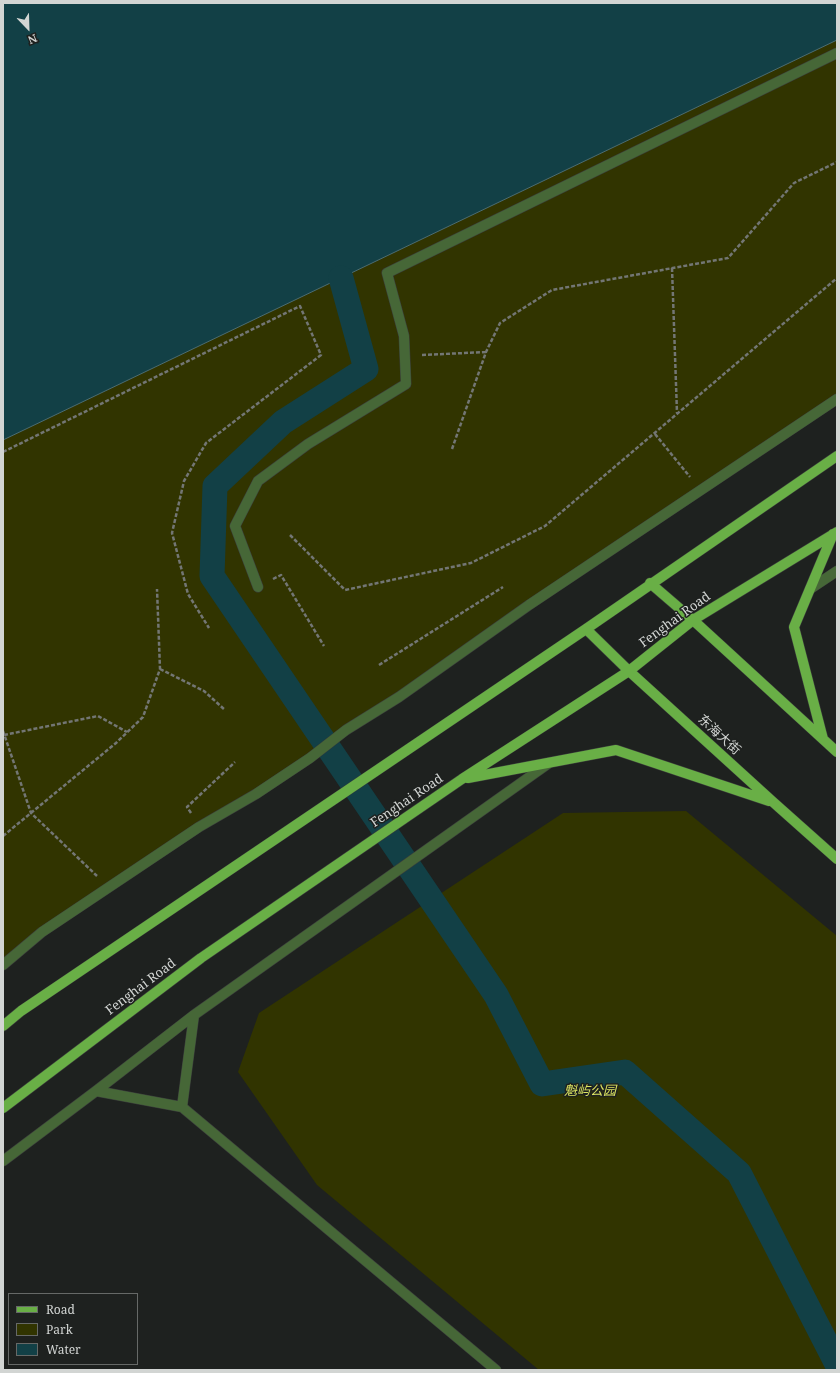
<!DOCTYPE html>
<html>
<head>
<meta charset="utf-8">
<style>
	body { margin:0 }
	#map { position:relative; width:840px; height:1373px; overflow:hidden; background:#1e211f; font-family:"Noto Serif",serif }
	canvas { display:block }
	.frame { position:absolute; inset:0; border:4px solid #d2d5d3; pointer-events:none }
	.legend { position:absolute; left:8px; top:1293px; width:130px; height:72px; box-sizing:border-box; background:#1e211f; border:1px solid #666967; margin:0; padding:5px 7px; list-style:none; font-size:12px; color:#d2d5d3 }
	.legend li { display:flex; align-items:center; gap:8px; height:20px }
	.legend b { width:20px; border:1px solid #666967 }
	.north { position:absolute; left:8px; top:8px; width:40px; height:40px; -webkit-text-stroke:3px #1e211f; paint-order:stroke; rotate:157deg; font-size:11px; font-weight:700; line-height:16px; text-align:center; color:#d2d5d3 }
	.north::after { content:''; display:block; margin:auto; width:14px; height:18px; background:#d2d5d3; clip-path:polygon(50% 0,100% 100%,50% 72%,0 100%) }
</style>
</head>
<body>
<div id="map">
<canvas width="840" height="1373"></canvas>
<div class="frame"></div>
<ul class="legend">
<li><b style="height:5px;background:#69af46"></b>Road</li>
<li><b style="height:11px;background:#313400"></b>Park</li>
<li><b style="height:11px;background:#124046"></b>Water</li>
</ul>
<div class="north">N</div>
</div>
<script>
const ctx = document.querySelector('canvas').getContext('2d');
ctx.lineJoin = 'round';
function fill(path, color) { ctx.fillStyle = color; ctx.fill(path, 'evenodd'); }
const poly = rows => new Path2D(rows.map(r => 'M' + r).join(''));
function strokePath(path, color, width, dash) { ctx.strokeStyle = color; ctx.lineWidth = width; ctx.lineCap = dash ? 'butt' : 'round'; ctx.setLineDash(dash || []); ctx.stroke(path); }
function write(font, color, halo, rows, align = 'center') {
  ctx.font = font + ' "Noto Serif","Noto Sans SC",serif'; ctx.lineWidth = 3; ctx.setLineDash([]); ctx.textBaseline = 'middle'; ctx.strokeStyle = halo; ctx.fillStyle = color; for (const [text, x, y, turn = 0] of rows) {
    ctx.save(); ctx.translate(x, y); ctx.rotate((+turn || 0) * Math.PI / 180); ctx.textAlign = isNaN(turn) ? turn : align; if (halo) ctx.strokeText(text, 0, 0); ctx.fillText(text, 0, 0); ctx.restore();
  }
}
fill(poly([
	[837,40,837,399,199,827,3,965,3,440],
	[686,811,837,936,837,1370,539,1370,317,1185,238,1072,259,1013,563,813]
]), '#313400');
const water = poly([
	[3,3,837,3,837,40,3,440,3,3]
]);
fill(water, '#124046');
strokePath(water, '#4c6d70', 1);
strokePath(poly([
	[341,278,366,369,283,422,215,486,212,576,496,995,542,1084,625,1072,739,1173,837,1364]
]), '#124046', 25);
const minor = poly([
	[258,587,235,526,258,481,308,444,406,384,404,336,387,273,837,53],
	[810,589,837,571],
	[3,965,42,932,199,827,256,794,310,758,346,730,399,697,529,605,837,399],
	[96,1091,182,1107,194,1015],
	[182,1107,496,1370],
	[3,1161,96,1091,194,1015,549,763]
]);
const major = poly([
	[650,583,693,620,837,752],
	[586,629,629,671,773,802,837,859],
	[823,739,794,627,833,534],
	[468,778,616,750,769,801],
	[3,1026,21,1011,586,629,837,456],
	[3,1108,201,958,462,779,629,671,693,620,837,532]
]);
strokePath(minor, '#3b3e3c', 11);
strokePath(major, '#3b3e3c', 11);
strokePath(poly([
	[672,268,677,413],
	[422,355,486,352],
	[655,434,690,477],
	[452,449,486,352,500,323,552,290,728,258,794,183,837,162],
	[3,452,300,306,321,355,206,443,184,481,172,533,188,594,209,628],
	[290,535,345,590,471,563,545,526,837,278],
	[273,579,281,575,324,646],
	[379,665,503,587],
	[160,669,204,691,225,710],
	[3,731,31,813,97,876],
	[4,735,98,716,127,732],
	[191,813,187,807,235,762],
	[3,836,116,743,143,717,160,669,157,589]
]), '#737674', 2.5, [4, 2]);
strokePath(minor, '#466737', 10);
strokePath(major, '#69af46', 10);
write('13px', '#d2d5d3', '#1e211f', [
	["Fenghai Road",675,620,-36],
	["东海大街",719,735,42],
	["Fenghai Road",407,801,-34],
	["Fenghai Road",141,987,-37]
]);
write('italic 13px', '#dae361', '#1e211f', [
	["魁屿公园",590,1091]
]);
</script>
</body>
</html>
